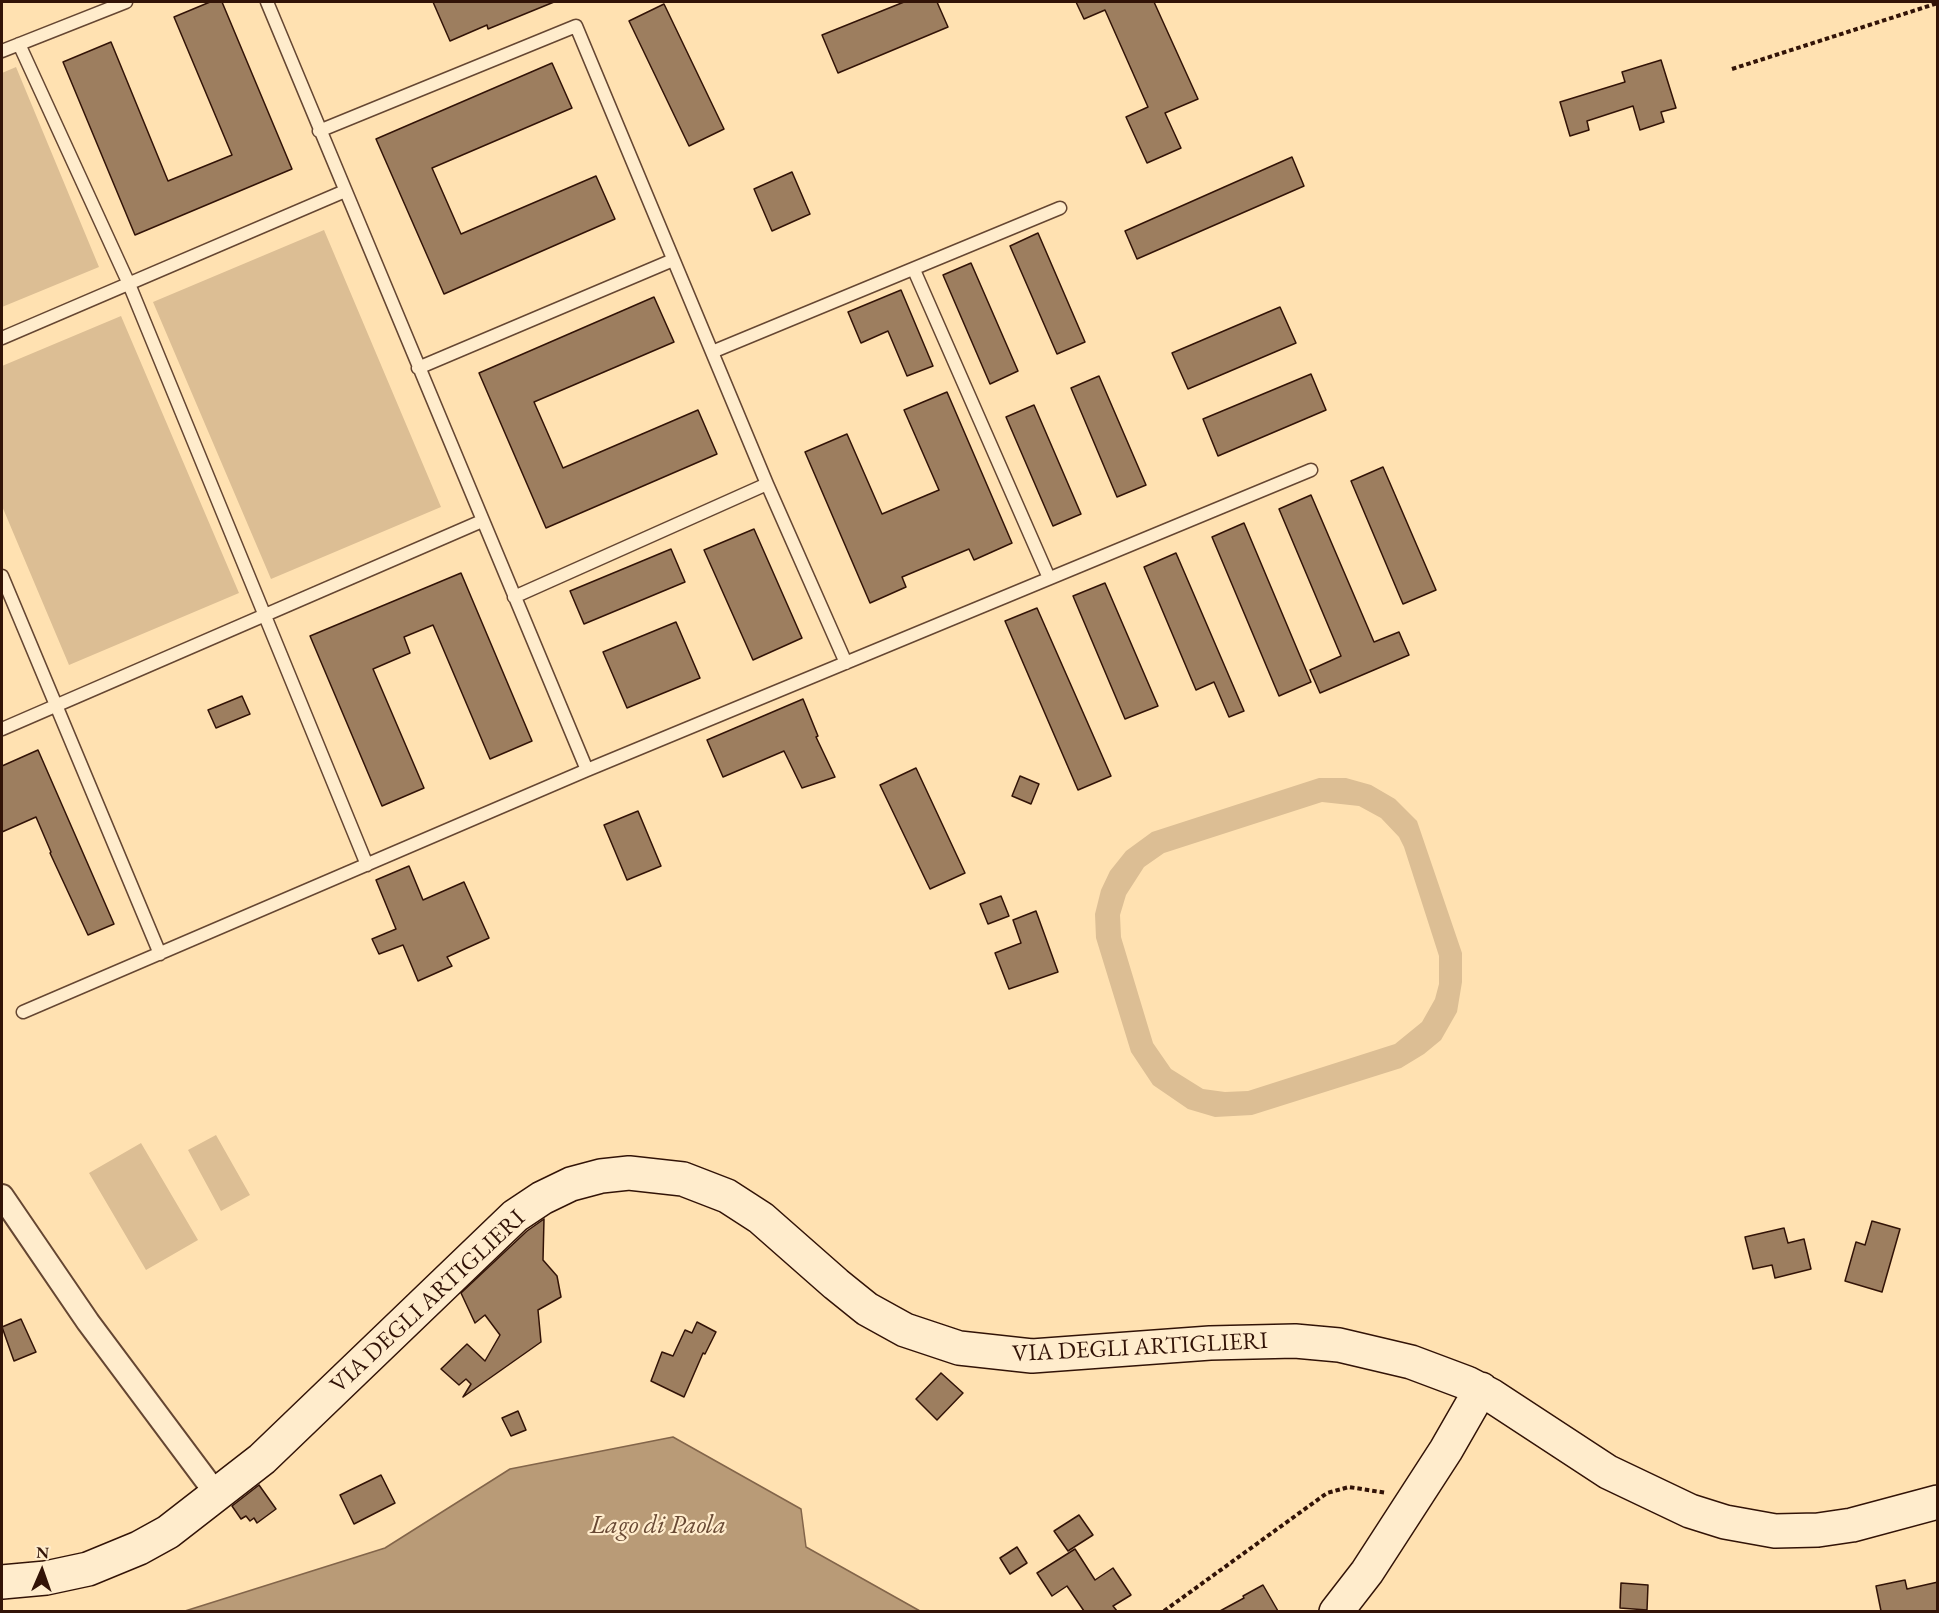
<!DOCTYPE html>
<html>
<head>
<meta charset="utf-8">
<style>
	body { margin:0 }
	#map { position:relative; width:1939px; height:1613px; overflow:hidden; background:#ffe1b1; font-family:"EB Garamond",serif }
	canvas { display:block }
	.frame { position:absolute; inset:0; border:3px solid #321307; pointer-events:none }
	.north { position:absolute; left:12px; top:1541px; width:60px; height:60px; -webkit-text-stroke:4px #ffeccc; paint-order:stroke; rotate:2deg; font-size:16px; font-weight:700; line-height:24px; text-align:center; color:#321307 }
	.north::after { content:''; display:block; margin:auto; width:21px; height:27px; background:#321307; clip-path:polygon(50% 0,100% 100%,50% 72%,0 100%) }
</style>
</head>
<body>
<div id="map">
<canvas width="1939" height="1613"></canvas>
<div class="frame"></div>
<div class="north">N</div>
</div>
<script>
const ctx = document.querySelector('canvas').getContext('2d');
ctx.lineJoin = 'round';
function fill(path, color) { ctx.fillStyle = color; ctx.fill(path, 'evenodd'); }
const poly = rows => new Path2D(rows.map(r => 'M' + r).join(''));
function strokePath(path, color, width, dash) { ctx.strokeStyle = color; ctx.lineWidth = width; ctx.lineCap = dash ? 'butt' : 'round'; ctx.setLineDash(dash || []); ctx.stroke(path); }
function write(font, color, halo, rows, align = 'center') {
  ctx.font = font + ' "EB Garamond",serif'; ctx.lineWidth = 4.5; ctx.setLineDash([]); ctx.textBaseline = 'middle'; ctx.strokeStyle = halo; ctx.fillStyle = color; for (const [text, x, y, turn = 0] of rows) {
    ctx.save(); ctx.translate(x, y); ctx.rotate((+turn || 0) * Math.PI / 180); ctx.textAlign = isNaN(turn) ? turn : align; if (halo) ctx.strokeText(text, 0, 0); ctx.fillText(text, 0, 0); ctx.restore();
  }
}
fill(poly([
	[16,67,99,267,2,307,2,73],
	[324,230,441,507,271,579,153,302],
	[121,316,239,593,69,665,2,506,2,366],
	[1319,778,1346,778,1371,785,1395,799,1417,821,1462,953,1462,982,1457,1012,1441,1040,1424,1054,1401,1068,1252,1115,1215,1117,1188,1109,1153,1085,1131,1052,1096,938,1095,914,1101,890,1110,871,1126,851,1152,832],
	[1322,802,1359,806,1381,818,1399,837,1404,847,1439,956,1439,984,1435,999,1422,1022,1395,1044,1248,1091,1225,1092,1203,1089,1171,1069,1153,1043,1121,937,1120,915,1126,895,1144,867,1164,853],
	[216,1135,250,1195,221,1211,188,1150],
	[141,1143,198,1240,146,1270,89,1173]
]), '#dcbe94');
const water = poly([
	[673,1437,801,1509,806,1547,920,1611,185,1611,385,1548,510,1469,673,1437]
]);
fill(water, '#b99b77');
strokePath(water, '#83654a', 1.5);
const building = poly([
	[210,2,222,2,292,169,135,235,63,62,111,42,168,181,232,155,174,17,210,2],
	[433,2,554,2,488,29,487,25,450,41,433,2],
	[904,2,937,2,948,27,838,73,822,35,904,2],
	[1076,2,1154,2,1198,99,1165,113,1181,148,1147,163,1126,117,1148,107,1105,10,1084,19,1076,2],
	[664,4,724,129,689,146,629,21,664,4],
	[1661,60,1676,108,1661,112,1664,122,1640,130,1633,106,1587,121,1589,130,1570,136,1560,102,1625,82,1622,72,1661,60],
	[552,63,572,108,432,168,461,234,596,176,615,219,444,294,376,139,552,63],
	[1292,157,1304,186,1137,259,1125,231,1292,157],
	[792,172,810,214,772,231,754,189,792,172],
	[1038,233,1085,342,1057,354,1010,246,1038,233],
	[971,263,1018,371,990,384,943,275,971,263],
	[901,290,933,366,907,376,888,331,861,343,848,312,901,290],
	[654,297,674,342,534,402,563,468,698,410,717,454,546,528,479,373,654,297],
	[1280,307,1296,343,1188,389,1172,353,1280,307],
	[1311,374,1326,410,1218,456,1203,419,1311,374],
	[1099,376,1146,485,1117,497,1071,388,1099,376],
	[947,392,1012,543,974,560,969,549,902,577,906,587,870,603,805,452,847,434,882,514,939,490,904,410,947,392],
	[1034,405,1081,514,1053,526,1006,417,1034,405],
	[1383,467,1436,590,1403,604,1351,481,1383,467],
	[1311,495,1374,642,1399,632,1409,655,1320,693,1310,670,1341,656,1279,509,1311,495],
	[1244,523,1311,682,1279,696,1212,537,1244,523],
	[754,529,802,638,753,660,704,550,754,529],
	[671,549,685,582,584,624,570,591,671,549],
	[1176,553,1244,711,1229,717,1214,682,1196,690,1144,567,1176,553],
	[461,573,532,741,490,759,433,625,404,637,410,653,373,669,424,788,382,806,310,636,461,573],
	[1105,583,1158,706,1125,719,1073,596,1105,583],
	[1037,608,1111,776,1078,790,1005,621,1037,608],
	[676,622,700,678,627,708,603,652,676,622],
	[242,696,250,714,216,728,208,710,242,696],
	[803,699,818,736,816,737,835,777,802,788,784,751,723,777,707,740,803,699],
	[38,750,114,924,88,935,50,853,51,852,36,817,2,832,2,766,38,750],
	[916,768,965,873,930,889,880,785,916,768],
	[1020,776,1039,784,1031,804,1012,796,1020,776],
	[638,811,661,866,627,880,604,825,638,811],
	[409,866,423,900,464,882,489,938,447,957,452,966,418,981,403,945,379,954,372,939,396,929,376,880,409,866],
	[1001,896,1009,916,988,924,980,904,1001,896],
	[1036,911,1058,972,1009,989,995,953,1021,943,1013,920,1036,911],
	[544,1219,543,1260,557,1276,561,1297,538,1310,541,1342,463,1397,471,1384,466,1379,459,1385,441,1369,467,1344,485,1361,500,1335,485,1315,475,1323,461,1293,527,1231,544,1219],
	[1872,1221,1900,1229,1882,1292,1845,1281,1856,1242,1865,1245,1872,1221],
	[1784,1228,1788,1243,1804,1239,1811,1269,1775,1278,1772,1265,1753,1269,1745,1237,1784,1228],
	[21,1319,36,1352,14,1361,2,1327,21,1319],
	[697,1322,716,1332,705,1354,703,1353,684,1397,651,1381,662,1352,673,1356,685,1330,692,1333,697,1322],
	[941,1373,963,1393,937,1420,916,1399,941,1373],
	[518,1411,526,1430,511,1436,502,1418,518,1411],
	[381,1475,395,1503,354,1524,340,1495,381,1475],
	[259,1485,276,1509,257,1523,254,1518,250,1521,246,1516,241,1519,232,1506,259,1485],
	[1079,1515,1093,1535,1068,1551,1054,1531,1079,1515],
	[1017,1547,1027,1563,1010,1574,1000,1558,1017,1547],
	[1075,1549,1095,1580,1113,1568,1131,1595,1113,1606,1117,1611,1084,1611,1067,1586,1052,1596,1037,1573,1075,1549],
	[1905,1580,1907,1589,1938,1582,1938,1611,1881,1611,1876,1586,1905,1580],
	[1621,1583,1648,1585,1647,1610,1620,1608,1621,1583],
	[1263,1585,1278,1611,1220,1611,1244,1598,1243,1596,1263,1585]
]);
fill(building, '#9d7e5f');
strokePath(building, '#321307', 1.5);
const lane = poly([
	[267,2,587,770],
	[19,44,129,284,367,865],
	[2,51,126,2],
	[319,131,576,26,767,484,846,663],
	[914,270,1049,578],
	[2,338,345,191],
	[712,352,1060,208],
	[418,368,673,260],
	[2,576,160,954],
	[514,597,767,484],
	[2,729,482,521],
	[23,1012,587,770,1311,470]
]);
const street = poly([
	[2,1196,88,1322,218,1496]
]);
const secondary = poly([
	[2,1582,46,1578,88,1569,139,1548,168,1532,262,1459,515,1216,542,1198,571,1184,601,1176,629,1173,683,1179,727,1196,761,1218,836,1284,867,1309,905,1330,959,1348,1032,1356,1210,1343,1295,1341,1339,1345,1411,1362,1467,1383,1492,1396,1608,1472,1690,1511,1725,1522,1775,1531,1818,1530,1852,1525,1938,1502],
	[1336,1612,1367,1572,1446,1450,1481,1389]
]);
strokePath(lane, '#654632', 15);
strokePath(street, '#654632', 26);
strokePath(secondary, '#321307', 36);
strokePath(poly([
	[1732,69,1938,3],
	[1164,1611,1327,1493,1349,1487,1387,1493]
]), '#321307', 4, [4.5, 3]);
strokePath(lane, '#ffeccc', 12);
strokePath(street, '#ffeccc', 22);
strokePath(secondary, '#ffeccc', 33);
write('24px', '#321307', '#ffeccc', [
	["VIA DEGLI ARTIGLIERI",428,1302,-43],
	["VIA DEGLI ARTIGLIERI",1140,1348,-3]
]);
write('italic 26px', '#684934', '#ffeccc', [
	["Lago di Paola",658,1526]
]);
</script>
</body>
</html>
